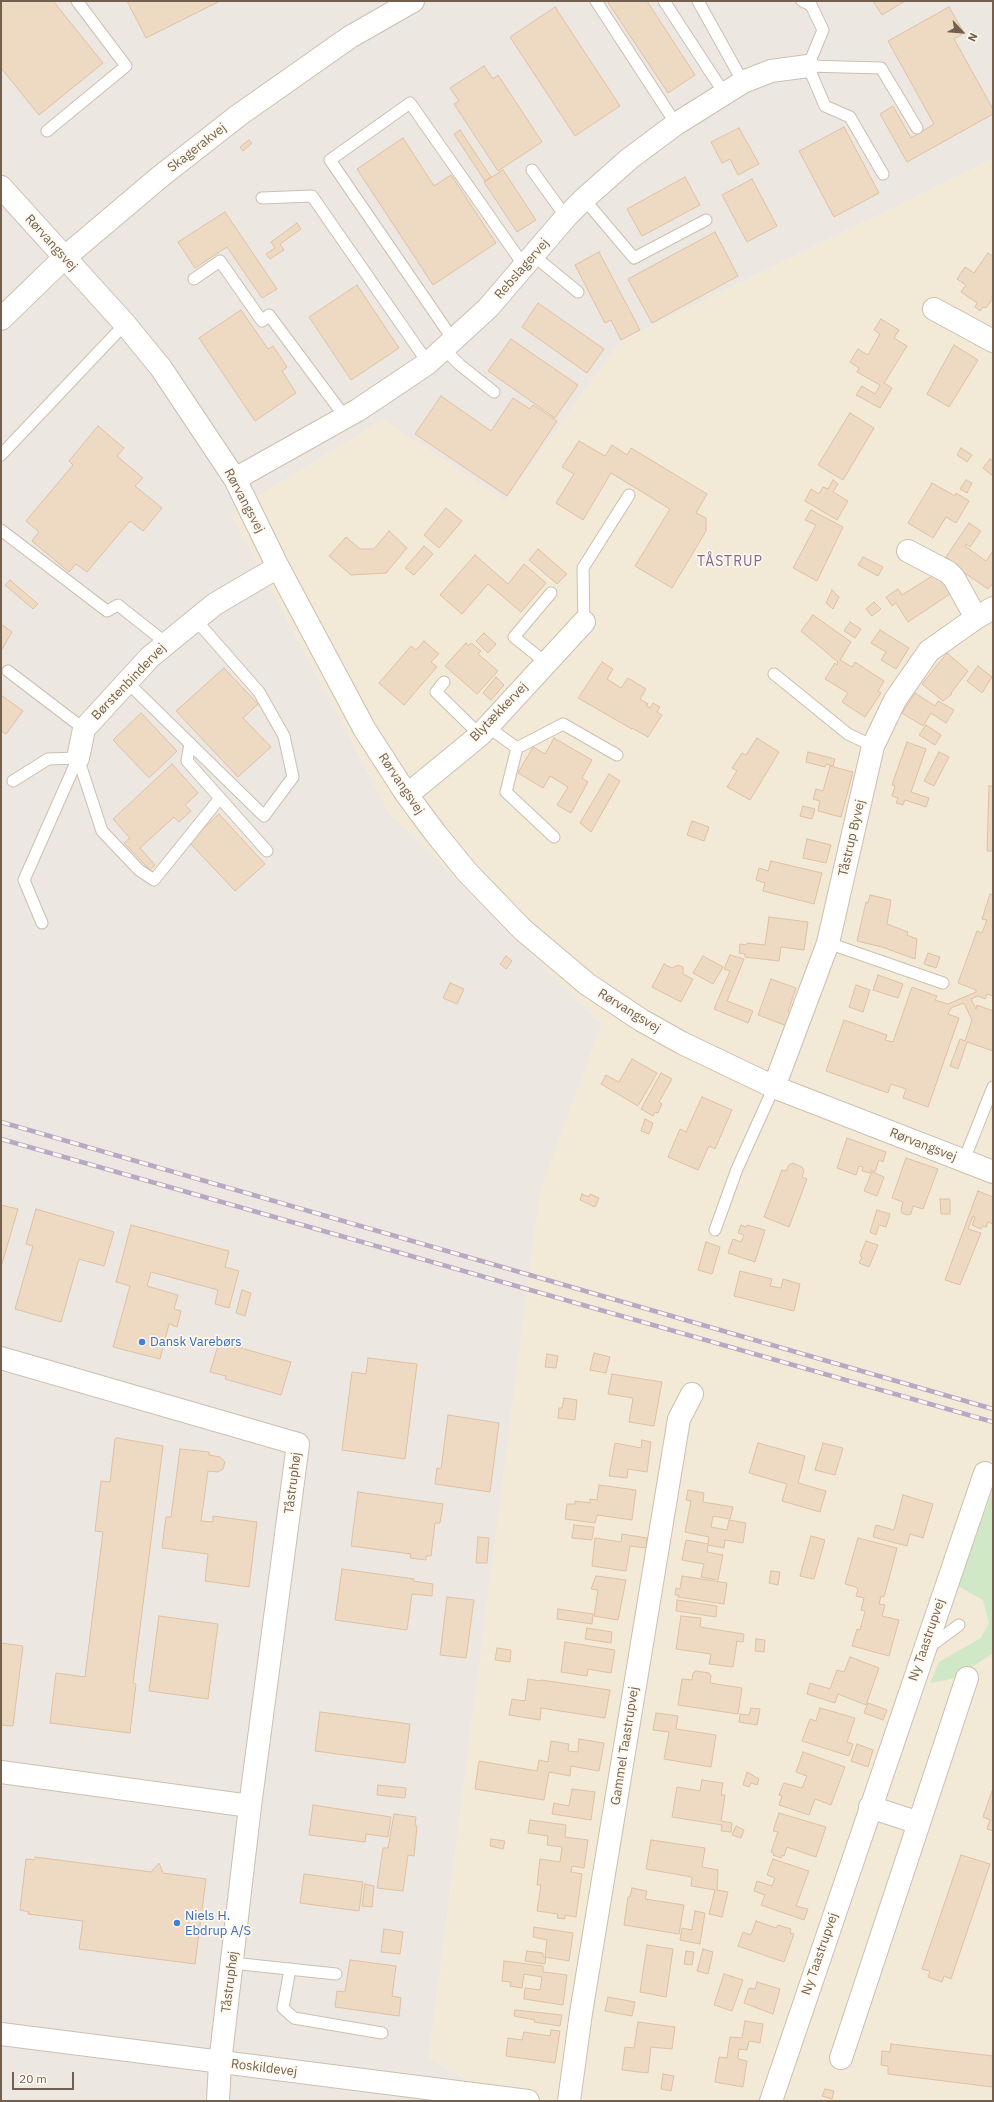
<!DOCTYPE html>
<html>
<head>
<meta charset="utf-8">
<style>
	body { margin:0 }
	#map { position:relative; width:994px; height:2102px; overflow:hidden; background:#fbf6e8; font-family:"IBM Plex Sans",sans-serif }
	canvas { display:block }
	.frame { position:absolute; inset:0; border:2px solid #735f4e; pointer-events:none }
	.north { position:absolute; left:942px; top:12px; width:40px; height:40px; -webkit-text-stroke:3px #fef9ee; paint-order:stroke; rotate:116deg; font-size:11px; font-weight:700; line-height:16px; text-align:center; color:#735f4e }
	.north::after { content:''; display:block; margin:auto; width:14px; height:18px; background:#735f4e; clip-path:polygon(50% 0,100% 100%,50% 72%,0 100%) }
	.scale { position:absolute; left:12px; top:2072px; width:62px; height:18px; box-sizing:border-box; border:2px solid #735f4e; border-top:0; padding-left:5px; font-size:12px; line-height:14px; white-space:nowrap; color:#735f4e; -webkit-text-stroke:3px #fef9ee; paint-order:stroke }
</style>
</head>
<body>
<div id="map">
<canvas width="994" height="2102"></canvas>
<div class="frame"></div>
<div class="north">N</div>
<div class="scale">20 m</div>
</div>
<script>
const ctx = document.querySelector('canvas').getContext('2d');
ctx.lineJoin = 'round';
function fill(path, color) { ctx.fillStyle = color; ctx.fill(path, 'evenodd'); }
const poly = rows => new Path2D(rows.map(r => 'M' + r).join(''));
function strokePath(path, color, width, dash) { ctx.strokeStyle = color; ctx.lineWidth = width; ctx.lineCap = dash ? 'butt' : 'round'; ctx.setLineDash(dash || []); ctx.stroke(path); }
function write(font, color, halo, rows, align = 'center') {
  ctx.font = font + ' "IBM Plex Sans",sans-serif'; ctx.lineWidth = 3.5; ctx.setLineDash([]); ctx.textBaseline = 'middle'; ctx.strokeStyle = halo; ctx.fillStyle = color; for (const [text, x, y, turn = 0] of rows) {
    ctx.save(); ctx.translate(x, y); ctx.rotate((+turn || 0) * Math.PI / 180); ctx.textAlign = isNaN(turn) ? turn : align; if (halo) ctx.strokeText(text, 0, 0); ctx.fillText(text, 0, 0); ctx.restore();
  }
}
fill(poly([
	[993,159,993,2101,505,2101,429,2058,540,1191,602,1024,389,812,231,513,383,420,505,501,621,341]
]), '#f2e9d7');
fill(poly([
	[1,1,993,1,993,159,621,341,505,501,383,420,231,513,389,812,602,1024,540,1192,429,2058,505,2101,1,2101]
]), '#ece7e1');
fill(poly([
	[993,1489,993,1653,955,1678,930,1683,939,1662,981,1638,989,1623,983,1600,958,1586]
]), '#d1e8c7');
const building = poly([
	[1,1,53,1,103,63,39,115,1,68,1,1],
	[127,1,220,1,146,38,127,1],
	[607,1,647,1,695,75,668,93,607,1],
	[873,1,905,1,882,15,873,1],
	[555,7,620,106,575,136,510,37,555,7],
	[949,7,964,33,954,39,993,109,993,114,907,162,880,114,893,106,911,138,934,124,888,41,949,7],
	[484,66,493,79,498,75,542,142,498,171,454,104,459,101,450,88,484,66],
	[844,127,879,193,834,217,799,151,844,127],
	[739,128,759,164,738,175,730,159,722,163,711,142,739,128],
	[460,130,491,177,485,181,454,134,460,130],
	[403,138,434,186,451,175,496,243,433,285,357,169,403,138],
	[249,140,252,143,243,151,240,147,249,140],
	[503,170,536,220,517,232,484,182,503,170],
	[685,177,700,205,642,236,627,209,685,177],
	[752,179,777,226,747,242,722,195,752,179],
	[225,212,277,289,262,298,227,247,195,268,178,242,225,212],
	[297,223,301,229,280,244,284,250,270,259,266,254,275,248,271,242,297,223],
	[715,232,738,276,652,323,628,279,715,232],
	[599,252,640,330,621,340,611,320,605,323,575,265,599,252],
	[988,253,993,256,993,298,986,308,983,307,980,311,975,307,977,303,961,292,966,285,957,279,965,267,974,273,988,253],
	[357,285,399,348,351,380,309,317,357,285],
	[538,303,604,349,587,373,522,327,538,303],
	[241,310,268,349,273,346,287,367,282,371,296,393,255,421,199,338,241,310],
	[881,319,899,330,894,338,907,346,884,383,892,388,880,408,856,395,862,386,875,394,880,385,857,372,859,368,850,362,858,349,868,355,880,334,874,330,881,319],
	[511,339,578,385,555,418,488,371,511,339],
	[954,345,978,360,949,407,927,394,954,345],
	[441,396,491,431,513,398,530,409,533,405,557,421,507,496,415,434,441,396],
	[850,413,874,428,843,480,818,465,850,413],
	[98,426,124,448,117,456,143,478,135,486,162,508,143,531,130,521,87,572,76,564,69,572,32,541,39,532,26,521,73,465,69,461,98,426],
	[579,441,605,456,612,445,627,455,631,448,707,494,696,513,706,518,706,531,672,588,635,566,670,509,611,473,583,520,556,503,574,474,562,467,579,441],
	[961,448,972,455,967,462,957,455,961,448],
	[990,459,993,461,993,476,983,468,990,459],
	[833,480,838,484,833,492,848,501,837,520,805,501,811,489,819,494,823,487,828,489,833,480],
	[966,480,972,483,967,493,960,489,966,480],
	[932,483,955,496,956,493,969,501,956,523,946,517,933,538,908,523,932,483],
	[446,508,462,521,439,548,424,535,446,508],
	[811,510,843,527,817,581,793,568,816,525,805,520,811,510],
	[969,523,981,531,970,547,966,544,965,546,986,561,993,551,993,586,991,585,988,589,959,569,950,566,953,562,946,557,969,523],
	[389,531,407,548,386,573,351,575,329,556,346,537,360,549,374,549,389,531],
	[424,546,433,554,414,575,405,568,424,546],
	[538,549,567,574,557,584,529,560,538,549],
	[475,555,508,584,524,564,546,583,521,612,488,584,462,614,440,595,475,555],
	[863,557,883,567,878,576,858,565,863,557],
	[940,571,953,592,908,622,896,603,892,606,886,597,898,589,902,595,940,571],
	[10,580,38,604,33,609,5,585,10,580],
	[832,590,839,597,833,609,826,603,832,590],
	[874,602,881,609,872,616,866,609,874,602],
	[813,615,851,642,840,660,852,667,855,662,884,681,878,691,881,693,865,717,842,702,848,693,825,679,835,663,837,665,838,662,801,631,813,615],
	[850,622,861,629,855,638,844,631,850,622],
	[1,624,12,632,1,651,1,624],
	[880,630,909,648,896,669,881,660,886,652,871,643,880,630],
	[484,633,496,644,488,653,476,641,484,633],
	[424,641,439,654,431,662,437,667,404,705,379,683,411,646,416,650,424,641],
	[466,643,468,646,471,643,481,651,478,654,498,671,477,694,445,666,466,643],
	[947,653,968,671,951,693,952,694,943,701,922,684,947,653],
	[602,662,613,669,607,679,621,688,628,678,646,689,640,699,648,704,646,705,650,708,653,703,660,707,657,712,662,715,648,737,632,728,632,729,578,698,602,662],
	[978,666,992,677,982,693,967,681,978,666],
	[224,668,258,704,243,718,271,747,238,777,176,711,224,668],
	[496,677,504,685,491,700,483,693,496,677],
	[915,693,935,706,938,701,954,710,946,723,931,713,923,726,902,713,915,693],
	[1,695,23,711,6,734,1,731,1,695],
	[141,713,177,751,149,778,113,740,141,713],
	[926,725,941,735,935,745,919,735,926,725],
	[554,738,592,760,582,778,588,782,571,813,557,805,568,787,550,776,543,788,518,773,533,747,545,754,554,738],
	[757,738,779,752,750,800,727,787,737,771,732,768,742,753,746,755,757,738],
	[907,742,926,749,911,792,929,798,926,807,905,800,903,805,896,803,898,798,892,796,895,786,892,785,907,742],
	[808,752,835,759,833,766,826,764,825,767,806,762,808,752],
	[939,752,949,757,934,786,924,781,939,752],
	[172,764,198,793,185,805,191,811,179,822,174,817,140,848,155,865,150,870,124,843,130,838,113,819,172,764],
	[830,766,853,772,841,817,818,811,820,801,813,799,816,789,823,791,830,766],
	[609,774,620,781,591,832,580,823,609,774],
	[989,786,993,786,993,851,987,851,989,786],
	[803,806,815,809,812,819,800,816,803,806],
	[219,814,265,864,235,891,189,842,219,814],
	[692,821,709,827,704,841,687,835,692,821],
	[807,839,831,845,826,863,803,858,807,839],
	[771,861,822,873,814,904,763,891,765,883,756,880,759,868,768,871,771,861],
	[990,894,993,895,993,996,987,994,985,999,978,996,971,999,976,1009,977,1005,993,1011,993,1051,967,1042,958,1069,950,1066,960,1039,965,1041,972,1020,964,1003,951,1008,948,1014,959,1018,928,1107,903,1098,906,1089,891,1084,888,1093,826,1071,844,1020,887,1035,885,1040,893,1042,912,987,937,996,935,1000,948,1004,976,992,976,990,958,983,977,931,982,933,987,920,982,919,990,894],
	[870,895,891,900,887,924,908,932,907,935,917,939,915,959,882,947,857,941,866,902,868,903,870,895],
	[769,917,808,922,804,950,781,947,779,961,745,957,745,954,739,953,740,944,746,945,747,943,765,945,769,917],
	[928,953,940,957,936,968,924,964,928,953],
	[730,955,744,959,727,1001,753,1011,748,1023,714,1009,730,971,724,969,730,955],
	[506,956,512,961,506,969,500,964,506,956],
	[703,956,723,967,713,984,693,973,703,956],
	[664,964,672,968,678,965,683,967,683,974,693,979,681,1002,652,987,664,964],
	[878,975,903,984,898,998,873,990,878,975],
	[771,979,796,988,788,1011,792,1012,787,1026,758,1015,771,979],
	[450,983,464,989,457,1004,443,998,450,983],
	[856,985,870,990,863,1012,849,1007,856,985],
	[632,1059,657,1073,638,1106,601,1084,606,1075,619,1082,632,1059],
	[661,1073,672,1079,659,1102,662,1104,658,1113,655,1112,653,1116,641,1109,661,1073],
	[702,1097,732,1110,715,1149,709,1146,698,1170,668,1157,680,1129,686,1132,702,1097],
	[645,1119,653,1123,649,1134,641,1131,645,1119],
	[847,1138,886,1152,883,1162,879,1160,875,1172,871,1170,870,1173,862,1171,863,1167,859,1166,856,1175,837,1168,847,1138],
	[906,1158,938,1169,923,1209,913,1206,911,1214,907,1215,902,1213,901,1210,903,1202,892,1198,906,1158],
	[793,1163,802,1167,804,1171,802,1177,807,1179,789,1227,764,1217,782,1170,786,1171,789,1165,793,1163],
	[872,1172,884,1177,877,1196,864,1191,872,1172],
	[978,1191,993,1197,993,1224,988,1222,986,1227,983,1226,981,1229,972,1225,975,1217,973,1216,968,1229,981,1233,960,1285,945,1280,978,1191],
	[582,1194,589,1197,590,1194,599,1198,595,1207,580,1200,582,1194],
	[940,1199,950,1199,950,1214,941,1214,940,1199],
	[1,1205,18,1209,1,1267,1,1205],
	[36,1209,114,1232,104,1266,79,1259,61,1322,15,1309,33,1246,26,1244,36,1209],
	[877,1210,890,1214,886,1227,879,1225,876,1235,870,1232,877,1210],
	[131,1225,229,1251,225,1267,239,1271,229,1308,215,1304,218,1290,151,1272,147,1286,178,1295,174,1309,181,1311,177,1327,169,1324,160,1359,113,1347,130,1286,116,1282,131,1225],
	[741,1225,746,1227,747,1225,765,1230,755,1262,728,1253,733,1239,741,1242,744,1235,738,1233,741,1225],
	[866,1241,878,1245,869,1267,859,1263,862,1257,860,1256,866,1241],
	[706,1242,720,1247,712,1274,698,1270,706,1242],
	[740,1271,772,1279,770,1286,781,1288,783,1279,800,1284,794,1311,734,1296,740,1271],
	[242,1290,251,1293,245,1316,236,1313,242,1290],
	[219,1342,291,1362,281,1395,225,1379,226,1376,210,1372,219,1342],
	[594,1353,610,1357,606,1373,590,1370,594,1353],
	[547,1354,558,1356,556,1368,545,1367,547,1354],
	[368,1358,417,1364,405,1459,342,1450,352,1372,366,1374,368,1358],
	[612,1374,662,1382,654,1426,629,1422,633,1398,608,1394,612,1374],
	[564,1398,577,1400,575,1420,558,1418,559,1408,562,1408,564,1398],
	[448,1415,499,1423,490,1492,435,1484,437,1468,441,1469,448,1415],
	[117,1438,163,1446,133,1683,136,1684,130,1733,50,1723,56,1673,85,1677,103,1532,95,1531,101,1481,110,1482,115,1439,117,1438],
	[642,1440,651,1442,647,1472,628,1469,627,1478,609,1476,615,1443,641,1448,642,1440],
	[758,1443,805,1456,798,1483,826,1491,820,1512,782,1501,787,1484,749,1473,758,1443],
	[823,1443,843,1448,835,1475,815,1470,823,1443],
	[180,1449,209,1452,209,1455,220,1457,225,1462,223,1469,218,1472,208,1471,201,1521,213,1522,213,1516,257,1522,249,1587,205,1581,208,1554,162,1548,166,1517,171,1517,180,1449],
	[599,1485,636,1490,632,1520,597,1515,595,1523,565,1519,567,1504,575,1504,575,1501,590,1503,590,1499,597,1500,599,1485],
	[688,1490,704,1493,703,1502,733,1507,730,1519,713,1516,711,1527,727,1530,729,1520,746,1523,743,1543,725,1540,724,1548,708,1545,707,1552,723,1555,718,1580,701,1577,704,1564,682,1560,686,1540,708,1544,709,1537,685,1532,691,1501,686,1500,688,1490],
	[358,1492,443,1504,440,1523,435,1523,431,1556,426,1556,426,1560,410,1558,411,1554,351,1546,358,1492],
	[903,1495,933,1504,923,1538,910,1534,907,1546,873,1537,876,1525,894,1530,903,1495],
	[574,1525,594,1527,592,1540,572,1538,574,1525],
	[622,1534,647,1538,646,1548,630,1546,626,1571,592,1566,595,1538,621,1542,622,1534],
	[811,1536,825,1540,814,1579,800,1576,811,1536],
	[478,1537,489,1538,487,1563,476,1563,478,1537],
	[858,1538,897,1548,884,1597,881,1596,879,1604,885,1605,882,1616,899,1620,889,1656,852,1646,857,1629,860,1630,865,1611,861,1610,864,1598,856,1596,858,1590,856,1587,845,1584,858,1538],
	[342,1569,414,1579,413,1581,433,1584,432,1596,412,1594,407,1630,335,1620,342,1569],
	[771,1571,780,1572,778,1585,769,1583,771,1571],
	[596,1576,626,1580,618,1620,594,1616,598,1590,591,1589,596,1576],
	[682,1576,727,1583,724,1604,678,1597,679,1595,675,1595,676,1588,680,1589,682,1576],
	[447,1597,474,1600,466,1658,440,1655,447,1597],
	[677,1600,717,1606,716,1617,676,1611,677,1600],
	[558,1609,593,1614,592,1624,557,1619,558,1609],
	[159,1616,218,1624,208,1699,149,1691,159,1616],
	[681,1616,701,1618,700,1627,744,1634,743,1642,737,1641,733,1667,709,1664,711,1654,676,1649,681,1616],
	[587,1628,612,1632,611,1643,585,1639,587,1628],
	[756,1639,765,1640,764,1652,755,1651,756,1639],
	[565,1642,615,1650,611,1673,588,1669,587,1676,561,1672,565,1642],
	[1,1643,23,1646,13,1726,1,1725,1,1643],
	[497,1648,511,1650,510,1662,495,1660,497,1648],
	[850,1657,879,1668,866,1705,838,1694,835,1703,807,1694,810,1683,830,1689,837,1670,844,1672,850,1657],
	[696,1671,709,1673,711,1676,710,1683,742,1688,738,1714,678,1705,682,1679,692,1680,693,1673,696,1671],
	[528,1679,540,1681,541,1680,610,1690,605,1718,541,1708,540,1720,509,1715,512,1699,525,1701,528,1679],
	[868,1703,887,1710,883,1720,864,1713,868,1703],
	[751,1708,760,1709,757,1725,739,1722,740,1714,749,1715,751,1708],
	[820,1708,855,1718,847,1742,853,1744,849,1756,802,1741,810,1719,816,1721,820,1708],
	[320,1712,410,1724,405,1763,315,1751,320,1712],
	[656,1713,678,1716,676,1729,716,1735,711,1767,664,1759,669,1732,653,1730,656,1713],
	[579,1739,604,1743,599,1771,571,1766,570,1776,549,1772,544,1800,475,1789,479,1761,537,1771,539,1760,548,1762,551,1741,569,1744,568,1751,578,1752,579,1739],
	[857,1744,873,1750,868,1767,851,1761,857,1744],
	[803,1752,845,1767,831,1805,815,1799,809,1815,779,1805,782,1796,779,1795,784,1783,802,1788,807,1776,796,1772,803,1752],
	[747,1772,759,1779,757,1785,751,1783,749,1787,743,1785,747,1772],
	[702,1780,723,1783,721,1795,725,1795,721,1821,732,1823,731,1832,721,1831,722,1825,672,1817,677,1787,700,1791,702,1780],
	[378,1785,406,1788,405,1798,377,1795,378,1785],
	[993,1788,993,1831,987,1829,990,1820,983,1817,993,1788],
	[572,1789,595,1792,591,1820,552,1814,554,1803,569,1806,572,1789],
	[313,1805,391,1817,388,1837,366,1834,365,1842,309,1835,313,1805],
	[779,1813,826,1827,816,1857,787,1847,784,1856,782,1855,781,1858,773,1855,774,1853,771,1852,778,1832,773,1831,779,1813],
	[394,1814,416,1817,415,1826,417,1826,414,1856,408,1855,403,1891,377,1888,383,1848,388,1848,394,1814],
	[530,1820,566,1825,565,1837,588,1840,584,1868,572,1866,571,1872,582,1874,576,1917,565,1915,565,1919,557,1918,558,1914,537,1911,541,1885,537,1885,540,1859,560,1862,562,1847,547,1845,548,1836,528,1833,530,1820],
	[736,1826,744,1830,741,1838,732,1835,736,1826],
	[491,1839,505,1841,503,1849,490,1846,491,1839],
	[651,1840,705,1848,702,1867,718,1870,717,1890,728,1892,722,1917,709,1914,715,1890,691,1886,692,1877,646,1869,651,1840],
	[961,1855,990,1864,951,1979,944,1976,942,1982,928,1977,930,1971,922,1969,961,1855],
	[35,1857,151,1872,159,1863,163,1873,206,1879,195,1964,79,1949,83,1921,28,1914,29,1912,20,1910,26,1859,35,1860,35,1857],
	[773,1859,809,1871,796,1906,808,1909,804,1920,761,1905,765,1895,754,1891,757,1881,772,1886,775,1878,767,1875,773,1859],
	[304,1874,363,1882,359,1911,300,1903,304,1874],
	[365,1884,374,1886,372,1907,362,1906,365,1884],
	[632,1888,647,1891,645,1899,684,1905,679,1934,624,1925,628,1897,630,1897,632,1888],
	[695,1911,705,1913,700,1944,680,1940,682,1928,692,1930,695,1911],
	[756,1921,776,1928,778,1925,791,1929,790,1933,794,1934,784,1962,738,1946,743,1932,751,1935,756,1921],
	[534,1927,573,1933,569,1961,545,1957,547,1940,533,1937,534,1927],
	[384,1929,403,1932,400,1954,381,1952,384,1929],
	[647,1945,673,1949,666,1997,640,1992,647,1945],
	[703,1949,713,1952,708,1974,697,1971,703,1949],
	[527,1951,543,1953,543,1957,546,1957,545,1964,525,1961,527,1951],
	[686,1951,694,1952,692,1965,684,1964,686,1951],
	[350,1960,396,1966,392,1996,401,1998,399,2016,335,2007,337,1991,345,1992,350,1960],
	[504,1961,543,1966,543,1972,567,1975,563,2005,524,1999,525,1988,540,1990,542,1977,524,1974,522,1988,510,1986,511,1982,502,1981,504,1961],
	[724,1974,743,1980,732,2011,714,2005,724,1974],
	[757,1982,780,1989,773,2014,744,2003,749,1988,755,1989,757,1982],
	[608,1997,635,2002,632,2016,605,2011,608,1997],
	[515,2010,562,2015,560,2026,534,2022,535,2020,514,2016,515,2010],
	[745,2021,763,2024,760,2043,749,2041,747,2050,739,2049,738,2059,747,2061,743,2087,715,2082,719,2057,727,2058,730,2037,742,2038,745,2021],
	[638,2022,675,2027,672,2049,651,2047,648,2073,622,2070,625,2047,634,2048,638,2022],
	[551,2030,560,2031,555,2063,506,2056,508,2038,522,2040,524,2032,550,2036,551,2030],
	[891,2044,993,2056,993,2087,888,2074,888,2066,881,2065,882,2051,890,2052,891,2044],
	[663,2074,674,2076,671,2091,661,2089,663,2074],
	[825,2089,834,2091,832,2099,822,2096,825,2089]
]);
fill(building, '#eed9c2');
strokePath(building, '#e0c1a3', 1);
const service = poly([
	[596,1,676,124],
	[664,1,724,93],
	[698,1,743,82],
	[802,1,811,5,823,30,808,66,825,106,850,117,883,174],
	[808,66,881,68,917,128],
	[47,131,126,66,77,1],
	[532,170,566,217],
	[262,198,312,196,428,363],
	[584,199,634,258,706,220],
	[534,256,578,292],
	[194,279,220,261,262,321,269,315,345,417],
	[454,341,330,160,410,103,525,267],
	[444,349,460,365,494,392],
	[1,455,125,324],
	[1,530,107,611,118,605,166,643],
	[584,622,583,568,629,495],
	[545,662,514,637,551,593],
	[8,671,84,729],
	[774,674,848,734,873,746],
	[127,682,264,816,293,777,284,736,259,692,195,619],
	[444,682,436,692,480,735],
	[488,727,517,748,563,724,617,755],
	[190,744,187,761,267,851],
	[517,748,506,792,554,837],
	[78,758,102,831,139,870,154,880,220,798],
	[13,781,48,759,78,758],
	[42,923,24,880,78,758],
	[828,943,943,983],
	[964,1160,993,1087],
	[715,1230,737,1169,774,1087],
	[928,1648,959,1625],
	[232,1963,336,1974],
	[290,1969,283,2008,294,2018,382,2033]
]);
const minor = poly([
	[1,187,125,324,161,368,235,479,278,567,365,730,407,795,436,834,467,872,522,929,587,984,641,1020,682,1043,774,1087,993,1172],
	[934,309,993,341],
	[235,479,358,410,428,363,488,308,566,217,584,199,629,159,676,124,743,82,771,71,808,66],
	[908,551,948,572,954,578,976,618],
	[78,758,84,729,150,657,215,604,278,567],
	[407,795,480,735,584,622],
	[774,1087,828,943,873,746,895,700,929,651,976,618,993,608],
	[1,1358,298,1444,250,1806,220,2063,218,2101],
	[1,1772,250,1806],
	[919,1823,967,1678],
	[841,2058,919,1823,870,1807],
	[569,2101,581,2013,679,1419,692,1394],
	[771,2101,985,1473]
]);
const tertiary = poly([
	[1,319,64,258,161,176,239,115,350,37,413,1],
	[1,2034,528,2101]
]);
strokePath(service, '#ccbfaf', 13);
strokePath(minor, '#ccbfaf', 24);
strokePath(tertiary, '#ccbfaf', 24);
strokePath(service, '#fff', 11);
strokePath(minor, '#fff', 22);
strokePath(tertiary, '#fff', 22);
const rail = poly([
	[1,1122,993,1409],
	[1,1139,993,1422]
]);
strokePath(rail, '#baa7c4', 4.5);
strokePath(rail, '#fef9ee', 3, [9]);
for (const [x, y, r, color] of [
	[142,1342,4,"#3f7fe0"],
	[177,1923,4,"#3f7fe0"]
]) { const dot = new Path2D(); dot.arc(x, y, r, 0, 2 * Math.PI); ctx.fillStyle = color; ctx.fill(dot); strokePath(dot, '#fef9ee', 1.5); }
write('13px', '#735f4e', '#fef9ee', [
	["Skagerakvej",197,148,-38],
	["Rørvangsvej",51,243,48],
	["Rebslagervej",522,269,-49],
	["Rørvangsvej",244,501,62],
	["Børstenbindervej",129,682,-46],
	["Blytækkervej",499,712,-46],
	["Rørvangsvej",401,784,56],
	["Tåstrup Byvej",852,838,-77],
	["Rørvangsvej",629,1011,32],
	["Rørvangsvej",923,1145,21],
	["Tåstruphøj",293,1483,-83],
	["Ny Taastrupvej",927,1640,-71],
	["Gammel Taastrupvej",625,1746,-81],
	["Ny Taastrupvej",820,1954,-71],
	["Tåstruphøj",230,1982,-83],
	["Roskildevej",264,2068,7]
]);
write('13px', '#366cbe', '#fef9ee', [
	["Dansk Varebørs",150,1342],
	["Niels H.",185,1916],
	["Ebdrup A/S",185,1931]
], 'left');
ctx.letterSpacing = '1px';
write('14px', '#86668f', '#fef9ee', [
	["TÅSTRUP",730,562]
]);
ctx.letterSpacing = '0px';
</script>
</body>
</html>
